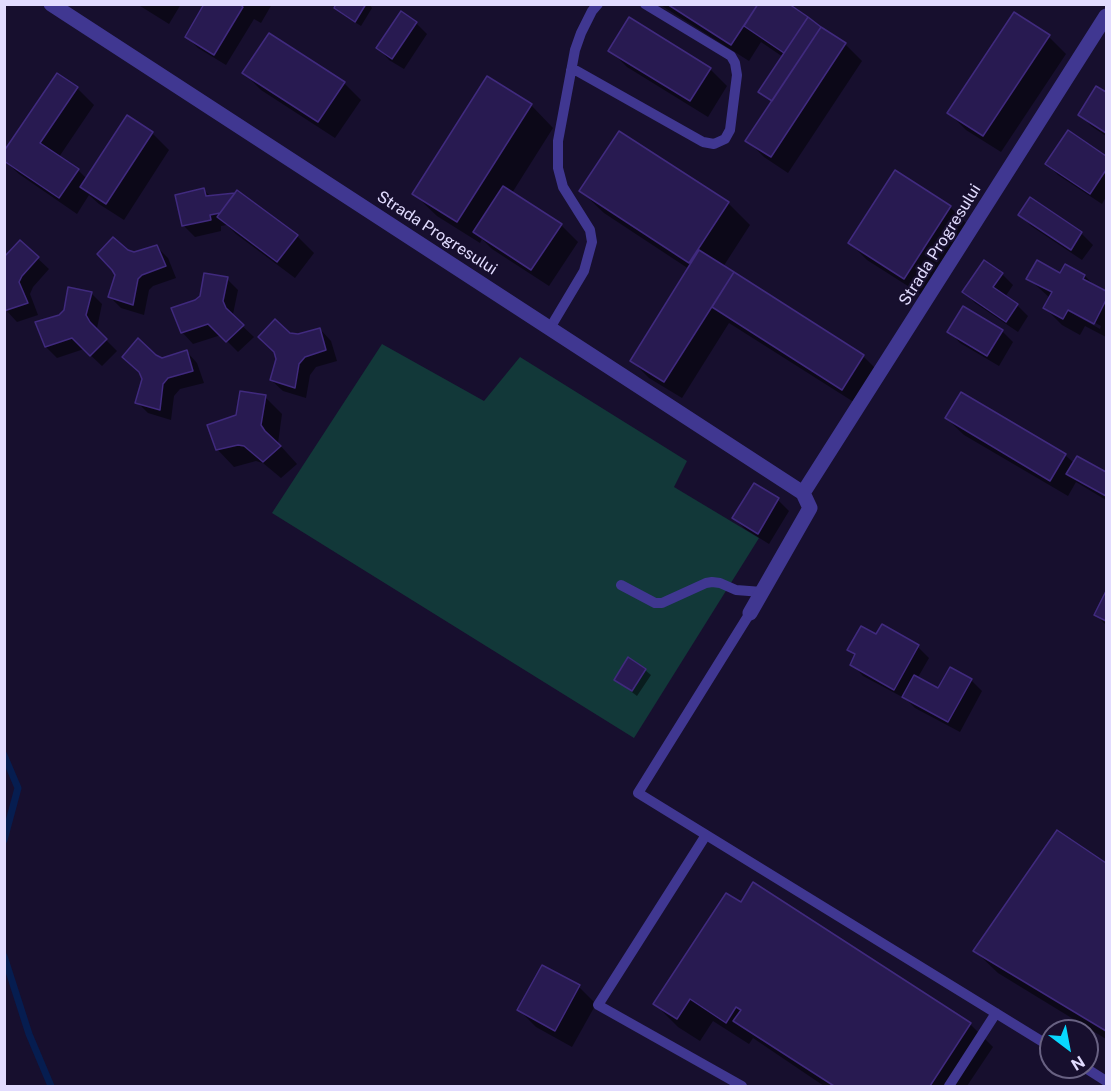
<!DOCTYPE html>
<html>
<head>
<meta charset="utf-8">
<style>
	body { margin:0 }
	#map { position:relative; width:1111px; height:1091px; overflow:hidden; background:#170f2e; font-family:"Public Sans",sans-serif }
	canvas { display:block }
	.frame { position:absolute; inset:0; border:6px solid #e2dcff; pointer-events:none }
	.north { position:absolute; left:1039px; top:1019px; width:60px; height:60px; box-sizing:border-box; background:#170f2e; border:2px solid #686182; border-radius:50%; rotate:148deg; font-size:16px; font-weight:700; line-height:24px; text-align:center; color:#e2dcff }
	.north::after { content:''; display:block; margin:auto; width:21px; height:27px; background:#08d7ff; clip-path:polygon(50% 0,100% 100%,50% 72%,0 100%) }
</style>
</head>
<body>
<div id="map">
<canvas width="1111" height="1091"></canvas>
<div class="frame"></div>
<div class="north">N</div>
</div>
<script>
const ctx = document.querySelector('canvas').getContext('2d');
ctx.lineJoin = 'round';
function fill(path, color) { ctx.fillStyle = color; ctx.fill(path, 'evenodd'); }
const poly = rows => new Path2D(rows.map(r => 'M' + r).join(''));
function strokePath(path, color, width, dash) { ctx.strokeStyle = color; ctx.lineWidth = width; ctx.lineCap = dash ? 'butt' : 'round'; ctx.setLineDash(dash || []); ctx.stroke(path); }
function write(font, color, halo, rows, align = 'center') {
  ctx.font = font + ' "Public Sans",sans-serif'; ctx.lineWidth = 4.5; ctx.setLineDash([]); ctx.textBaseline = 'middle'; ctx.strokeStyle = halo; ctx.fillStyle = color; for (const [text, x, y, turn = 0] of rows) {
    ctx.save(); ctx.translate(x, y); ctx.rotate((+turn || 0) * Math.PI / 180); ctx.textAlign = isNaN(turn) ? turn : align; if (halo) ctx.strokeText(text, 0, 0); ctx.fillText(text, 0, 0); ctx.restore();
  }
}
fill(poly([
	[382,344,484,401,520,357,687,461,674,487,759,538,634,738,272,513]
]), '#123839');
fill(poly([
	[137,4,181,4,169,24],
	[206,4,272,4,261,23,254,19,226,65,198,48,187,37],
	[338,4,369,4,372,8,361,26,341,13,336,8],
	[659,4,785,4,845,44,862,61,788,173,764,157,747,140,773,102,760,92,783,57,761,42,749,61],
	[416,23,427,34,404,69,389,60,378,48],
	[1049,37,1066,54,1001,152,966,130,949,113],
	[610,50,710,69,727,86,708,117,627,67],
	[244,73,344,83,361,100,335,138,261,90],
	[57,75,77,88,94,105,59,157,78,170,87,179,152,133,169,150,124,220,99,204,89,195,77,214,19,174,4,160],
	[1097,88,1106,94,1106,136,1091,126,1080,114],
	[531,105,553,128,512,193,561,225,578,242,549,286,492,249,482,239,480,243,437,216,414,194],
	[1068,132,1106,158,1106,197,1102,204,1058,175,1047,164],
	[204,190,211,197,234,195,297,236,314,253,295,278,236,234,227,225,221,226,221,231,195,237,183,225],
	[581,191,728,203,750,225,723,267,863,356,880,373,860,406,729,323,682,398,649,378,632,361,689,269,604,213],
	[1030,200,1081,233,1093,245,1082,260,1031,226,1020,215],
	[950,207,967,224,922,295,867,260,850,243],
	[20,242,49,269,33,287,30,294,38,315,17,322,4,308],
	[157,247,168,258,176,278,153,286,149,290,144,315,121,308,110,297,116,275,127,252,134,254],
	[1065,266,1085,276,1096,287,1106,293,1106,337,1085,326,1080,335,1062,325,1045,308,1050,298,1028,278,1061,275],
	[1068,308,1101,326,1100,329,1068,311],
	[1002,274,1013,285,1005,297,1017,305,1028,316,1018,332,975,303,964,292],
	[227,279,238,290,233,314,236,320,254,337,238,352,221,335,193,344,182,332,196,302],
	[91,293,102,304,97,328,100,334,117,351,102,366,84,349,57,358,46,347,59,316],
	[320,329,331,341,337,361,316,367,310,375,306,398,283,391,271,380,277,359,290,335,298,336],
	[949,331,1002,331,1013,342,999,366,960,343],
	[186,351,197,363,204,383,180,389,174,396,171,420,148,413,137,402,143,379,155,356,162,359],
	[265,397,282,414,278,443,297,464,281,478,263,463,256,461,234,467,217,449,238,416],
	[946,418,1065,455,1074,463,1077,458,1106,474,1106,500,1076,482,1068,496,964,435],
	[754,485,778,500,789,511,769,544,745,529,734,518],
	[1106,594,1106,625,1096,615],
	[876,636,918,647,929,658,917,679,938,690,971,680,982,691,960,732,915,708,906,699,863,676,852,664,856,657,849,649],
	[645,670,651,675,637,696,616,680],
	[1058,832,1106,865,1106,1039,998,973,975,951],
	[754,884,970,1024,993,1047,967,1086,824,1086,753,1038,749,1044,713,1021,700,1041,678,1027,655,1004,741,904],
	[543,967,579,987,596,1004,572,1047,536,1027,519,1010]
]), '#0007');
strokePath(poly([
	[4,755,18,788,4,840],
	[4,956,29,1034,51,1086]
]), '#061d50', 7);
const building = poly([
	[204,4,239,4,243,7,214,55,185,37,204,4],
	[336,4,366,4,355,22,334,8,336,4],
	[667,4,758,4,731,45,667,4],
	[758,4,789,4,808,17,784,53,744,26,758,4],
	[401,11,417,22,392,59,376,48,401,11],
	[1014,12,1050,35,983,136,947,113,1014,12],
	[629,17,711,68,690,101,608,51,629,17],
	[808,17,821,27,772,101,758,92,808,17],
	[821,27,846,43,771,157,745,141,821,27],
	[269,33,345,82,318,122,242,73,269,33],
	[57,73,78,87,40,143,79,169,59,198,4,161,4,151,57,73],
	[487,76,532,104,457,222,412,194,487,76],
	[1096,86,1106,92,1106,133,1078,115,1096,86],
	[127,115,153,132,106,204,80,187,127,115],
	[1068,130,1106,156,1106,170,1090,194,1045,164,1068,130],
	[619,131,729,202,689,263,579,191,619,131],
	[895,170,951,206,904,279,848,243,895,170],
	[503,186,562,224,531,270,473,232,503,186],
	[204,188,206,196,235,193,220,213,210,215,211,220,182,226,175,195,204,188],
	[237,190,298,235,277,262,217,217,237,190],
	[1030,197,1082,232,1071,250,1018,215,1030,197],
	[113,237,128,250,134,252,157,245,166,266,142,275,138,279,133,305,108,297,115,275,112,270,97,254,113,237],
	[20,240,39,257,22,276,19,282,28,303,4,311,4,257,20,240],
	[699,250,734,272,664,382,630,361,699,250],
	[984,260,1003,273,993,287,1018,304,1006,322,962,292,984,260],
	[1037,260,1060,273,1065,264,1085,275,1083,279,1106,291,1106,300,1094,324,1068,310,1063,319,1043,308,1052,292,1026,279,1037,260],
	[734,272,864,355,842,390,712,307,734,272],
	[204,273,228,277,223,301,226,308,244,325,226,342,208,324,181,333,171,308,195,300,200,296,204,273],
	[68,287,92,292,86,315,90,322,107,339,90,356,72,338,45,347,35,322,59,315,64,310,68,287],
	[963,306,1003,330,987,356,947,332,963,306],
	[275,319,290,333,298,334,320,328,326,350,305,357,299,364,295,388,270,380,276,359,274,352,258,337,275,319],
	[138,338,156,355,162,358,187,350,193,371,168,378,163,384,160,410,135,403,142,379,139,372,122,357,138,338],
	[240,391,266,395,261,425,265,431,281,446,263,462,244,446,238,445,216,450,207,425,236,415,240,391],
	[961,392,1066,454,1050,481,945,418,961,392],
	[1077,456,1106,472,1106,496,1066,474,1077,456],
	[754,483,779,498,758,534,732,518,754,483],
	[1106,591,1106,621,1094,615,1106,591],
	[882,624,919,645,894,690,850,665,855,654,847,650,861,626,876,634,882,624],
	[628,657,646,669,632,691,614,680,628,657],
	[950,667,972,679,948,722,902,697,914,675,938,688,950,667],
	[1057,830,1106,863,1106,1031,973,951,1057,830],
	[753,882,971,1023,930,1086,834,1086,733,1021,741,1010,736,1007,726,1023,690,999,677,1019,653,1004,726,893,741,902,753,882],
	[542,965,580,985,555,1031,517,1010,542,965]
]);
fill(building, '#281a51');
strokePath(building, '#402a7e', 1.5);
strokePath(poly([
	[571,70,577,71,703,142,714,144,725,139,730,130,737,75,735,63,731,56,645,4],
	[550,328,584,271,592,242,590,230,563,187,558,168,558,141,575,50,581,33,592,11,598,4],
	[621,585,655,603,662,603,706,583,712,582,720,583,736,590,762,592],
	[750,613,638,793,1051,1047],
	[706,835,598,1005,742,1086],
	[1084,1067,1106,1081],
	[949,1086,996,1013]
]), '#403791', 10);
strokePath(poly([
	[51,4,803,493,810,508,750,613],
	[803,493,1106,16]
]), '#403791', 15);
write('16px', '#e2dcff', '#170f2e', [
	["Strada Progresului",437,233,33],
	["Strada Progresului",940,245,-58]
]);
</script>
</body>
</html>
